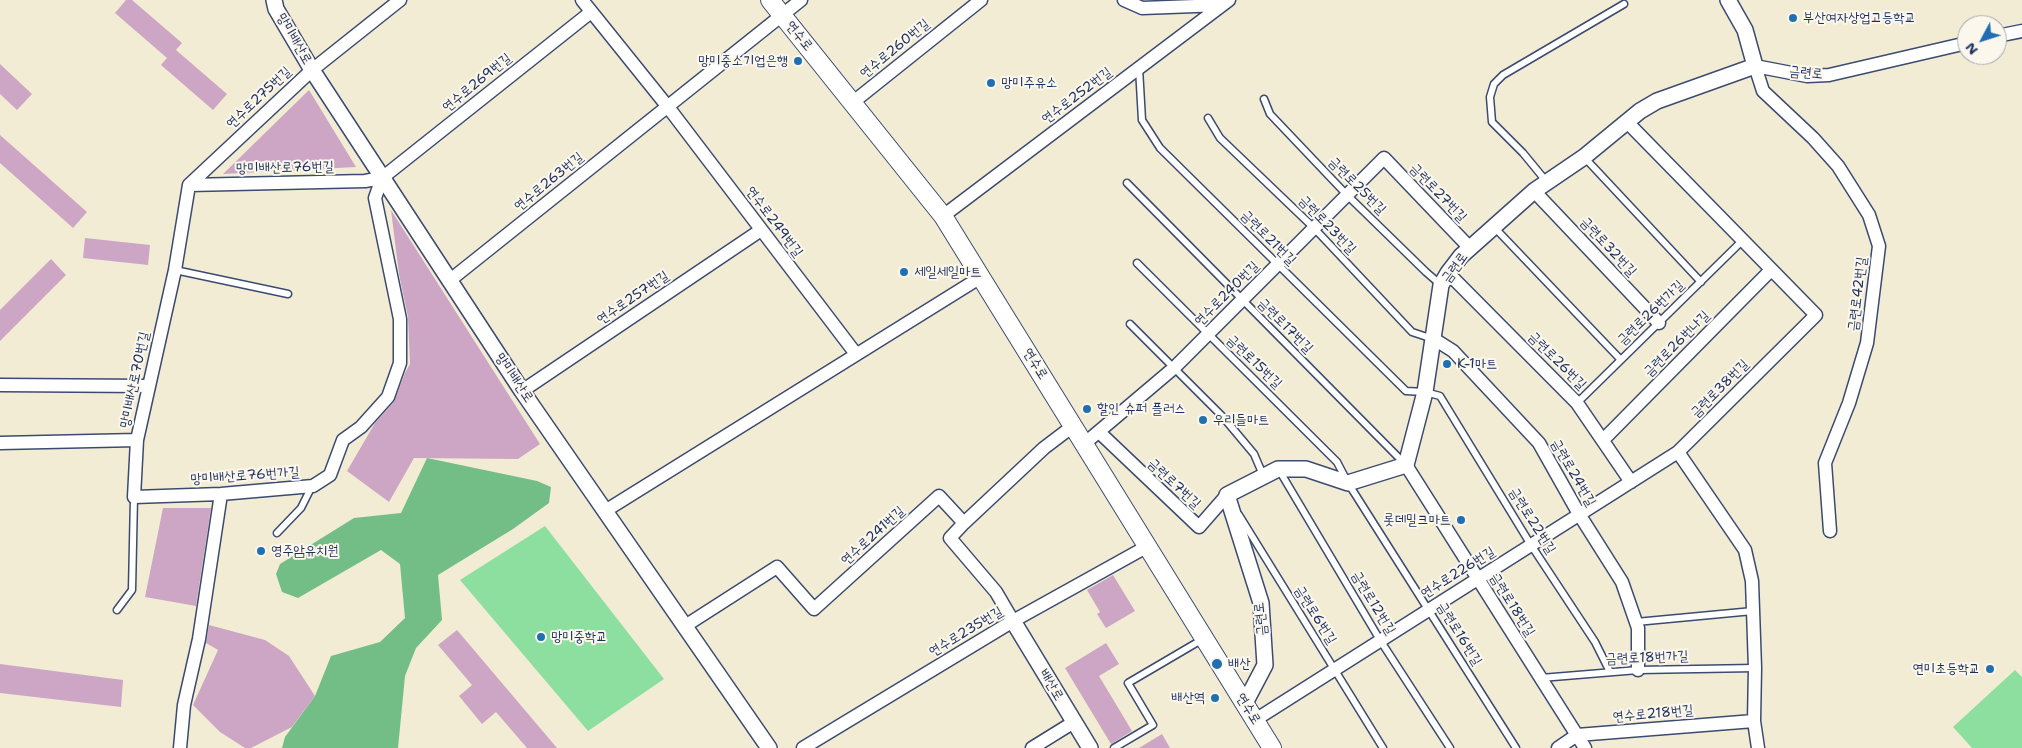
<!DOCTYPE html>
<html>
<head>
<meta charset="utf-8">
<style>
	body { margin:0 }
	#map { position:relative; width:2022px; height:748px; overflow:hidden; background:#f3ecd5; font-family:"Shantell Sans",sans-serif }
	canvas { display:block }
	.north { position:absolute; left:1957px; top:15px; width:50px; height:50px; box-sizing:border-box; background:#fbf7ec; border:1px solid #a1a7b3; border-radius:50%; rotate:230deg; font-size:14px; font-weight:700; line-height:20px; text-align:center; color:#1b2f5e }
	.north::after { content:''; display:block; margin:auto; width:18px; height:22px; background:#1f6fb2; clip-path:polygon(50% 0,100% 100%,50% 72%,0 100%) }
</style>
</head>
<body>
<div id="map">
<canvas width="2022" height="748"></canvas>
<div class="north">N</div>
</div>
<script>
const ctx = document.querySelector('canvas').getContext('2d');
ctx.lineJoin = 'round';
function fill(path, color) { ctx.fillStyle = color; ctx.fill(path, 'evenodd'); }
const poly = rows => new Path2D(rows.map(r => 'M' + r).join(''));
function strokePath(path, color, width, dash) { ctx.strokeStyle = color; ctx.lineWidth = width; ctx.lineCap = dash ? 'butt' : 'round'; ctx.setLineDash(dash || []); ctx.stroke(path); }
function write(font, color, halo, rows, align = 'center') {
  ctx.font = font + ' "Shantell Sans","Poor Story",sans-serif'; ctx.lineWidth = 4; ctx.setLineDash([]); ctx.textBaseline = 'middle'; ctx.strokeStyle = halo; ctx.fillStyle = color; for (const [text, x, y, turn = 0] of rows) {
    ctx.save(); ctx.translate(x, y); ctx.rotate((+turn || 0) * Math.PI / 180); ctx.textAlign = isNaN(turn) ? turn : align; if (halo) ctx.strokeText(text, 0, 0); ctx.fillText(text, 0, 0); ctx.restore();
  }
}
fill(poly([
	[545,526,664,679,588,731,460,580],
	[2015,670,2022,677,2022,748,1972,748,1953,727]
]), '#8ddfa0');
fill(poly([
	[427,458,537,481,551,487,549,503,513,529,438,575,442,620,416,648,405,676,398,748,282,748,285,737,315,696,331,656,380,642,405,618,400,564,381,550,298,598,282,592,276,574,280,564,354,518,401,513]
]), '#72be86');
fill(poly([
	[126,0,132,0,182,43,176,50,227,94,213,110,161,65,167,58,115,13],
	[0,64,32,94,17,110,0,94],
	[309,90,356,167,223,174],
	[0,135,87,212,73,228,0,163],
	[391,210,540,444,518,459,414,458,389,502,347,471,375,423,394,402,405,373,410,364,408,317,399,274],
	[85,238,150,245,148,265,83,258],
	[51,259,66,275,0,341,0,310],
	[163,508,211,508,196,606,145,597],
	[1113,575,1135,611,1106,628,1097,614,1100,612,1087,590],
	[209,625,265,640,289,656,315,696,292,727,251,748,245,748,220,732,193,705,218,650,206,643],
	[457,630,557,748,527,748,496,712,482,724,459,696,472,685,438,645],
	[1106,643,1119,664,1099,676,1132,731,1111,744,1065,668],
	[0,664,123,680,121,707,0,693],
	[1162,734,1170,748,1139,748]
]), '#cca6c4');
const service = poly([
	[1139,68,1142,120,1160,148,1406,391,1425,392,1440,396,1531,545,1595,642,1610,672],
	[1264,99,1270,114,1347,195,1426,272,1441,285],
	[1208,118,1220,138,1314,228,1412,332,1433,339],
	[1584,157,1701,282],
	[1546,181,1523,153,1492,122,1490,97,1494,84,1503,75,1624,4],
	[1127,183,1405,464],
	[1494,227,1621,360],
	[1137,263,1337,462,1348,483,1516,748],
	[175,270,288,294],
	[1130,324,1223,417,1254,454,1263,475],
	[1577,403,1743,240],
	[1279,470,1380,640,1450,748],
	[1239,515,1383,748],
	[277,533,301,508,312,486],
	[117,610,132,590,134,497],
	[1636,622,1753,611],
	[1541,678,1638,670,1755,668],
	[1114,748,1153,725,1128,683,1203,639]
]);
const minor = poly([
	[582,0,668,107,856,354],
	[1124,0,1142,8,1222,5],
	[1997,36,2022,31],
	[852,103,981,0],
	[1626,121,1816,315,1678,452,1745,550,1752,581,1755,668,1754,721,1758,748],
	[189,185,175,270,137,440,134,497,221,494,313,486,330,475,343,440,361,427,388,397,400,363,400,319,375,198,382,178],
	[189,185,365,181,382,178,591,12],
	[189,185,312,70,400,0],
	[1534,191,1659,323],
	[943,216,1229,0],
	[1448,273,1577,403,1631,482],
	[449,281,801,0],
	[1434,339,1453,351,1539,443,1579,514,1622,582,1638,628,1638,670],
	[0,385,149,386],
	[522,391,761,230],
	[1099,432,1199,527,1227,495],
	[1604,439,1771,270],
	[0,443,137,440],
	[1084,444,1175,367,1384,158,1470,248],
	[1406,465,1585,748],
	[605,511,981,277],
	[964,523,950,538,996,592,1013,621],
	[1830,531,1825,463,1849,403,1867,343,1879,246,1869,215,1838,166,1813,138,1763,91,1755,66,1807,76,1829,75,1967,43],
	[685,626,777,567,814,609,939,496,964,523,1044,448,1073,426],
	[1255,720,1678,452],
	[180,748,184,705,199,639,221,494],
	[803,748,1013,621,1148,546],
	[1032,748,1074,722],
	[1558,748,1577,735,1754,721]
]);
const tertiary = poly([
	[274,0,276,9,312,70,522,391,769,748],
	[1013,621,1090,748],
	[1245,703,1265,665,1261,603,1227,495,1278,469,1306,469,1348,483,1406,465,1425,392,1441,285,1448,273,1461,256,1534,191,1584,157,1640,111,1657,101,1755,66,1745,30,1728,0]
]);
const secondary = poly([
	[770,0,943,216,1272,748]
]);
strokePath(service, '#3b4b70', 9);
strokePath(minor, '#3b4b70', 15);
strokePath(tertiary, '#3b4b70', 18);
strokePath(secondary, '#3b4b70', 20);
strokePath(service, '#fff', 6);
strokePath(minor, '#fff', 12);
strokePath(tertiary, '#fff', 15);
strokePath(secondary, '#fff', 18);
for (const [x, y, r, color] of [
	[1793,18,5,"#1f6fb2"],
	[798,61,5,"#1f6fb2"],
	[991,83,5,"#1f6fb2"],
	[904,272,5,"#1f6fb2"],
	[1447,364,5,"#1f6fb2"],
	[1087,409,5,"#1f6fb2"],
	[1203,420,5,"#1f6fb2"],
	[1461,520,5,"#1f6fb2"],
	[261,551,5,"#1f6fb2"],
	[541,637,5,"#1f6fb2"],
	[1217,664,6,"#1f6fb2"],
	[1990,669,5,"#1f6fb2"],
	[1215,698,5,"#1f6fb2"]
]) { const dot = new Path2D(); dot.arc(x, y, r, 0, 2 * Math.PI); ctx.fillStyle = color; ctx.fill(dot); strokePath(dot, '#fbf7ec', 2); }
write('14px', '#1b2f5e', '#fbf7ec', [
	["부산여자상업고등학교",1803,18],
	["망미중소기업은행",788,61,"right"],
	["망미주유소",1001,83],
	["세일세일마트",914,272],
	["K-1마트",1457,364],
	["할인 슈퍼 플러스",1097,409],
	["우리들마트",1213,420],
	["롯데밀크마트",1451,520,"right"],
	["영주암유치원",271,551],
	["망미중학교",551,637],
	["배산",1228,664],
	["연미초등학교",1980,669,"right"],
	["배산역",1205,698,"right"]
], 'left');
write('14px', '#1b2f5e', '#fbf7ec', [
	["연수로",799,36,51],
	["망미배산로",294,39,60],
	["연수로260번길",895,49,-39],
	["금련로",1806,73,5],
	["연수로269번길",477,83,-39],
	["연수로252번길",1077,96,-37],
	["연수로275번길",259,98,-43],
	["망미배산로76번길",285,168,-1],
	["연수로263번길",549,182,-39],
	["금련로25번길",1357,186,45],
	["금련로27번길",1438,193,46],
	["연수로249번길",774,222,53],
	["금련로23번길",1327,225,46],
	["금련로21번길",1268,238,45],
	["금련로32번길",1608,247,47],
	["금련로",1455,268,-54],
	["연수로240번길",1227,294,-45],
	["금련로42번길",1858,294,-83],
	["연수로257번길",633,298,-34],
	["금련로26번가길",1651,313,-44],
	["금련로17번길",1285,326,45],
	["금련로26번나길",1677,344,-45],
	["금련로26번길",1557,361,45],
	["금련로15번길",1254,362,44],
	["연수로",1035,364,58],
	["망미배산로",514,378,56],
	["망미배산로70번길",135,380,-78],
	["금련로38번길",1720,389,-45],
	["금련로24번길",1573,473,60],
	["망미배산로76번가길",245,476,-4],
	["금련로7번길",1174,484,43],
	["금련로22번길",1532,521,58],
	["연수로241번길",873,536,-42],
	["연수로226번길",1458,573,-32],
	["금련로12번길",1373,603,59],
	["금련로18번길",1512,605,58],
	["금련로6번길",1315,615,58],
	["금련로",1261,619,-96],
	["연수로235번길",966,632,-31],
	["금련로16번길",1459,634,58],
	["금련로18번가길",1647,658,-2],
	["배산로",1051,685,59],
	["연수로",1248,709,58],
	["연수로218번길",1653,714,-5]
]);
</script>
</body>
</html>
